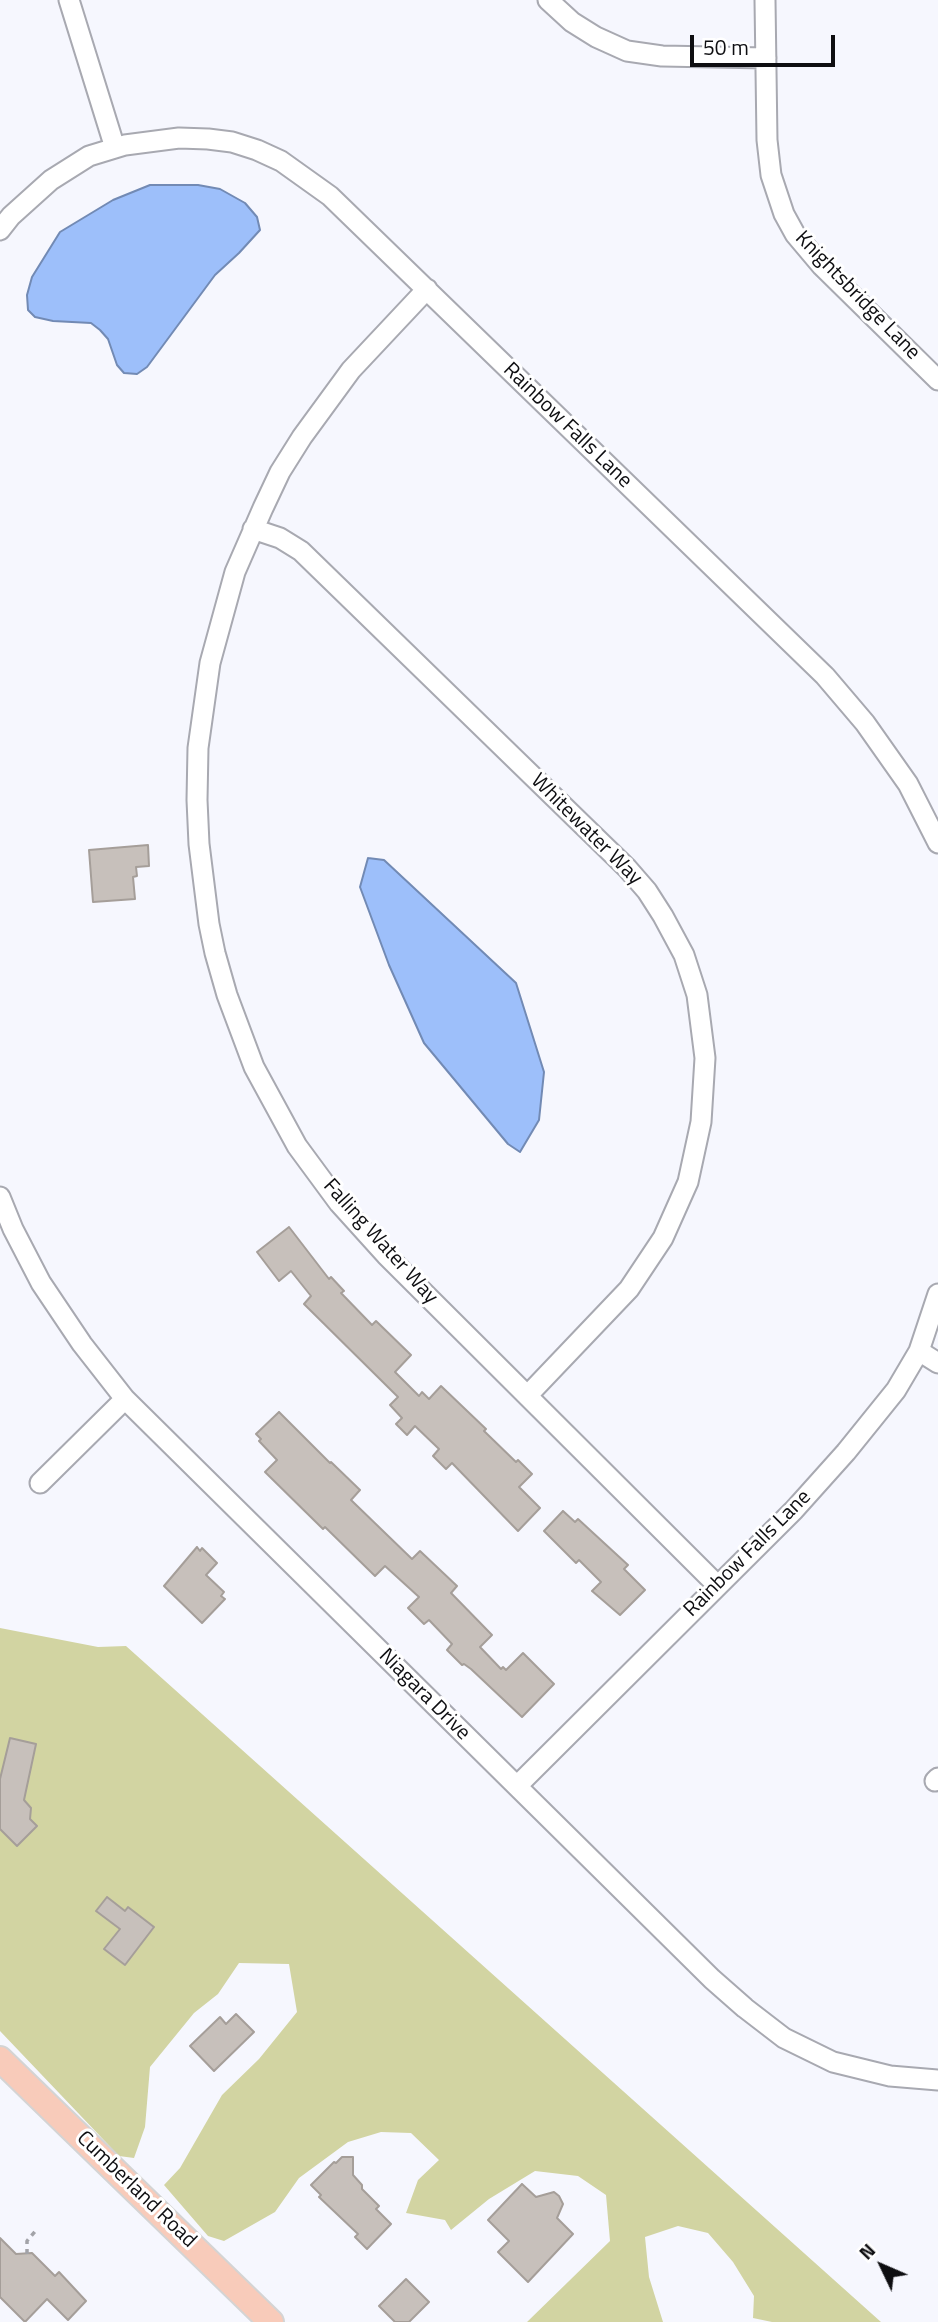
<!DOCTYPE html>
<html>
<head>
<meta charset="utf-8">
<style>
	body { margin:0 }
	#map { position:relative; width:938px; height:2322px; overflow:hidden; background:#f6f7fe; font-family:"Titillium Web",sans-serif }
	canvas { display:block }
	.north { position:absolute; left:847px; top:2231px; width:70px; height:70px; -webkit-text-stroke:5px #fff; paint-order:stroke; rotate:314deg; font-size:19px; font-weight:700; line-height:28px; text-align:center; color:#0e0e11 }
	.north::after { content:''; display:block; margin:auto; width:24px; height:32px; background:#0e0e11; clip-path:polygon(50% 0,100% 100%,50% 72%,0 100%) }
	.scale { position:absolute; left:690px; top:35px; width:145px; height:32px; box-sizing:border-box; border:4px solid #0e0e11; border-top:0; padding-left:9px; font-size:21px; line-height:24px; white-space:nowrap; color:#0e0e11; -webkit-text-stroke:5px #fff; paint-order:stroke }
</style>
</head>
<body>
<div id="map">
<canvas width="938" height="2322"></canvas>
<div class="north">N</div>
<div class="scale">50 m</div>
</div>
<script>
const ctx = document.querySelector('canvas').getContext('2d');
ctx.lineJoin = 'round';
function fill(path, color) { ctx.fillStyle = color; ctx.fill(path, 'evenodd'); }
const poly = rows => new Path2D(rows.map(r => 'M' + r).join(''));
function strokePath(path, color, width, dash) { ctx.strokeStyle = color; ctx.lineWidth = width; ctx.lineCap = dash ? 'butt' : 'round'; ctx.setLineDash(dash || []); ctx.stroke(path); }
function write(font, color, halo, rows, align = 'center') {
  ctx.font = font + ' "Titillium Web",sans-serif'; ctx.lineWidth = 6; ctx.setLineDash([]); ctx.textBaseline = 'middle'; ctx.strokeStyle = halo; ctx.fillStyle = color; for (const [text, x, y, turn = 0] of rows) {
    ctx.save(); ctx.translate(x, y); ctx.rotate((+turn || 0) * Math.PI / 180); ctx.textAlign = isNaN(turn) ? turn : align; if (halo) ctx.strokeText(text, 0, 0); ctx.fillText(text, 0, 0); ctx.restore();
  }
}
fill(poly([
	[0,1628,98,1647,126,1646,881,2322,772,2322,753,2318,754,2296,733,2262,708,2233,678,2226,645,2237,649,2277,663,2322,527,2322,610,2241,606,2195,578,2176,535,2171,489,2199,451,2230,445,2220,406,2213,418,2180,439,2160,411,2133,381,2132,348,2142,299,2178,275,2212,224,2241,208,2236,164,2185,180,2168,222,2095,259,2059,297,2012,289,1964,239,1963,218,1994,194,2013,150,2067,145,2127,134,2158,119,2156,0,2031]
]), '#d2d4a2');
const water = poly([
	[150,185,198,185,220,189,245,203,257,217,260,230,239,253,215,275,147,367,137,374,124,373,117,365,108,339,100,330,91,323,53,321,35,317,28,310,27,295,32,277,60,232,113,200,150,185],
	[368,858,384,860,516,983,544,1072,539,1120,520,1152,508,1144,424,1043,389,965,360,887,368,858]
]);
fill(water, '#9dbffa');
strokePath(water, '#728ab4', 2);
const building = poly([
	[148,845,149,866,136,867,137,876,133,877,135,899,93,902,89,850,148,845],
	[289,1227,329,1279,331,1277,344,1291,341,1293,372,1325,376,1321,411,1355,395,1372,419,1396,422,1392,429,1399,441,1386,486,1429,484,1431,516,1462,518,1460,532,1474,519,1487,540,1508,518,1531,452,1463,446,1469,433,1456,439,1449,415,1426,407,1435,396,1424,402,1418,390,1405,398,1397,304,1304,311,1296,291,1271,279,1281,257,1252,289,1227],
	[279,1412,330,1463,331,1462,360,1490,351,1500,412,1559,420,1551,457,1586,451,1593,492,1635,480,1647,501,1669,503,1667,506,1670,523,1653,554,1684,522,1717,471,1669,464,1664,462,1665,447,1650,452,1644,429,1620,424,1624,408,1608,419,1597,385,1566,375,1576,325,1527,323,1529,265,1472,277,1460,259,1441,261,1439,256,1434,279,1412],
	[563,1511,575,1522,578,1519,628,1565,624,1569,645,1590,620,1615,592,1591,601,1582,579,1560,576,1563,544,1531,563,1511],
	[197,1547,200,1551,202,1548,217,1563,206,1575,224,1592,221,1596,225,1599,202,1623,164,1586,197,1547],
	[10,1738,36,1744,24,1800,31,1808,30,1819,37,1826,17,1846,0,1829,0,1779,10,1738],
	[107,1897,125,1911,128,1907,154,1927,125,1965,104,1949,120,1929,96,1911,107,1897],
	[236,2014,254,2032,214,2071,190,2046,220,2017,226,2024,236,2014],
	[342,2157,353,2157,353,2175,362,2185,362,2189,379,2206,376,2209,391,2224,367,2249,355,2237,358,2234,319,2197,321,2195,311,2185,334,2162,336,2163,342,2157],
	[522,2184,536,2197,554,2192,559,2196,563,2204,557,2218,573,2234,528,2282,498,2252,509,2241,488,2220,522,2184],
	[0,2238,16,2254,32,2253,55,2276,59,2272,86,2301,68,2320,47,2299,25,2322,0,2297,0,2238],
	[406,2279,429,2302,409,2322,395,2322,379,2306,406,2279]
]);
fill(building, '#c7c0bb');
strokePath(building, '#a59e99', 2);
const minor = poly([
	[69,0,115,148],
	[548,0,572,22,596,37,627,51,662,56,766,58],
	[765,0,767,140,771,175,784,214,795,234,822,266,938,380],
	[0,230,11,216,51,180,89,156,125,145,179,138,208,139,232,142,257,150,281,161,330,196,825,676,865,723,908,784,938,843],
	[427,289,351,370,302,437,280,472,263,508,235,572,210,663,198,748,197,800,199,844,209,924,215,953,227,995,254,1067,297,1146,339,1203,386,1255,717,1585],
	[253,529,280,538,301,551,627,868,647,891,663,916,684,955,697,995,705,1058,701,1122,688,1182,663,1238,629,1289,528,1395],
	[0,1197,13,1229,41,1283,82,1344,125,1399,712,1979,745,2008,784,2038,833,2062,890,2076,938,2080],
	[919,1351,938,1363],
	[40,1483,125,1399],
	[935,1781,938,1778],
	[517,1786,794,1510,846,1452,896,1390,919,1351,938,1294]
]);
const major = poly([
	[0,2059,271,2322]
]);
strokePath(minor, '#a8a9b1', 23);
strokePath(major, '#d4d4d4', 28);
strokePath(poly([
	[27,2254,27,2241,37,2229]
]), '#a2a3a8', 3.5, [5, 5]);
strokePath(minor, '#fff', 19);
strokePath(major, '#f8cbba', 24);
write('21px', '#0e0e11', '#fff', [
	["Knightsbridge Lane",857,296,46],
	["Rainbow Falls Lane",567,426,44],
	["Whitewater Way",586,830,45],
	["Falling Water Way",380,1242,48],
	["Rainbow Falls Lane",748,1554,-45],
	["Niagara Drive",424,1695,45],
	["Cumberland Road",136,2190,44]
]);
</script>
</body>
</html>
